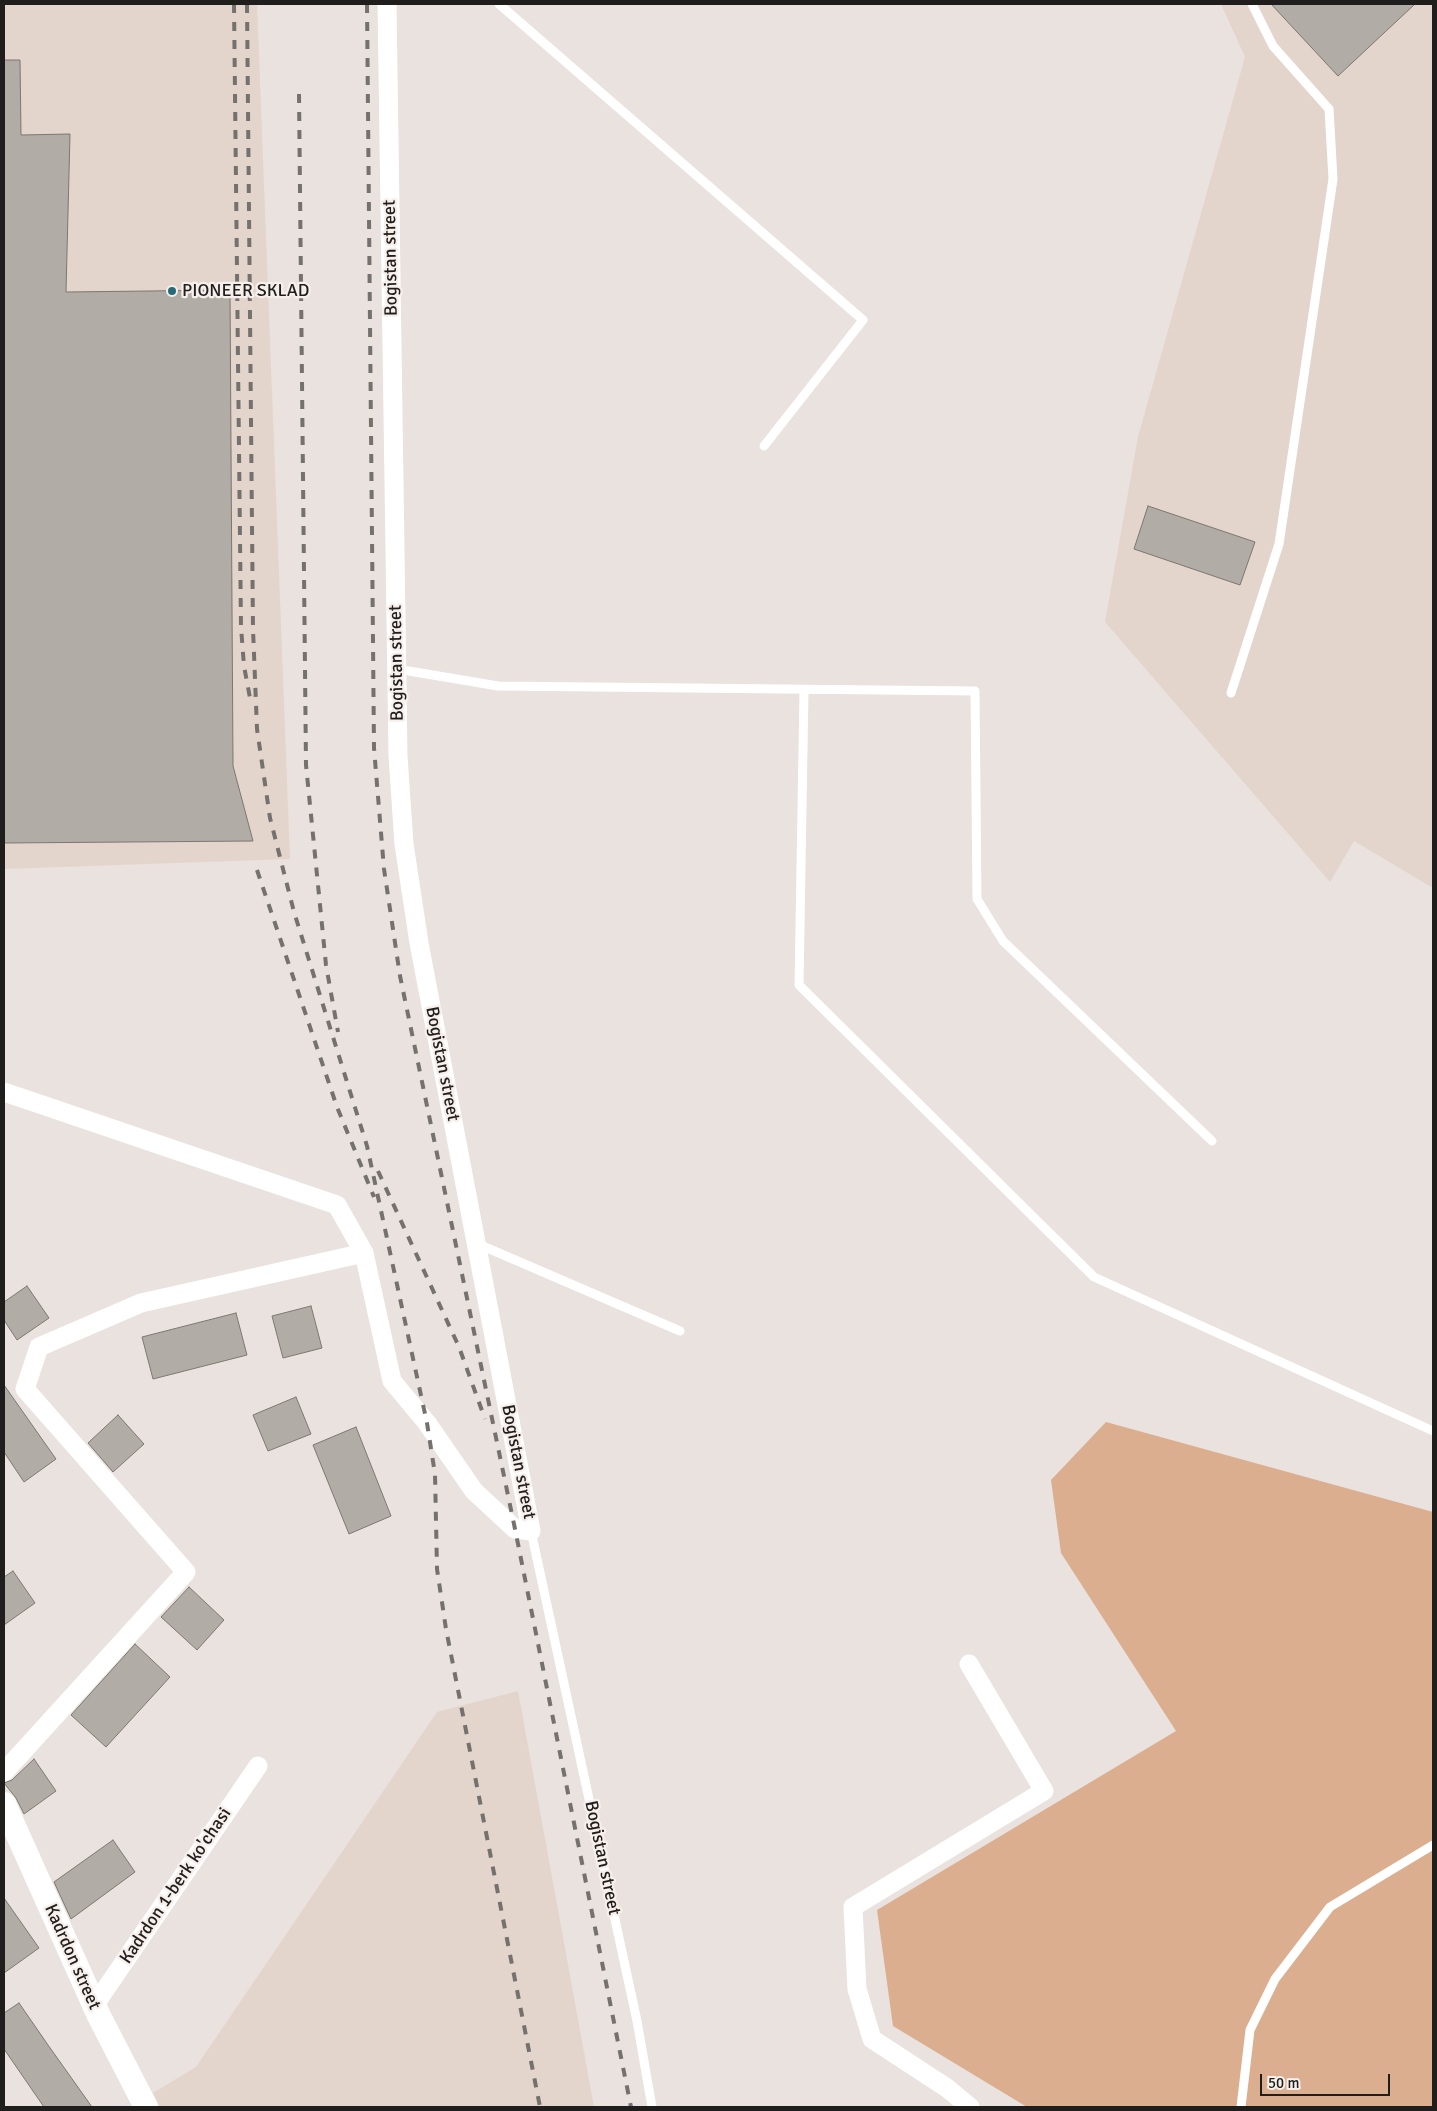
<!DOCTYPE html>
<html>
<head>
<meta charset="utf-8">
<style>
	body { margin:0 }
	#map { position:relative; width:1437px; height:2111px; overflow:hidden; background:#e9e2de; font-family:Signika,sans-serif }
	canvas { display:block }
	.frame { position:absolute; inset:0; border:5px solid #201e1c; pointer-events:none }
	.scale { position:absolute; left:1260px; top:2074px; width:130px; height:22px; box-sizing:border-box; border:2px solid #201e1c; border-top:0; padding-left:6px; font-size:15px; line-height:18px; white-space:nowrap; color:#201e1c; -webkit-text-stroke:4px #f7efeb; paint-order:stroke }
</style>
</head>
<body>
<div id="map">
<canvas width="1437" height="2111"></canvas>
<div class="frame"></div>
<div class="scale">50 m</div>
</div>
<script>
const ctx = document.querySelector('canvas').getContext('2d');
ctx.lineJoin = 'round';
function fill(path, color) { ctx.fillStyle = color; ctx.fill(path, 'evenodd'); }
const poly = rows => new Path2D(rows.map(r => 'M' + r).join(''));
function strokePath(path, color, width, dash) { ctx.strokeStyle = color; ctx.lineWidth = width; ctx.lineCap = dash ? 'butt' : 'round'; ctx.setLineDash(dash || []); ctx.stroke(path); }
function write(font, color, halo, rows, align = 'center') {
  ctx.font = font + ' Signika,sans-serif'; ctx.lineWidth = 4.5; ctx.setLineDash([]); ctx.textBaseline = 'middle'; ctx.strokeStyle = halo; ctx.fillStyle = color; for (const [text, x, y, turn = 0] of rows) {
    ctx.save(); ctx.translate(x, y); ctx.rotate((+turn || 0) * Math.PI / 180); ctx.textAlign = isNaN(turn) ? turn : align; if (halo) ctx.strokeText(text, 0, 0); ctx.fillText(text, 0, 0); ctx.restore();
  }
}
fill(poly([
	[4,4,257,4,290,859,4,869],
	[1221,4,1433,4,1433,888,1354,841,1330,882,1105,622,1138,437,1245,57],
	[518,1691,594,2107,160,2107,153,2093,196,2067,437,1712]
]), '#e3d5cc');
fill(poly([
	[1106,1422,1433,1512,1433,2107,1027,2107,893,2026,877,1910,1176,1731,1061,1553,1051,1480]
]), '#dbae8f');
const building = poly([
	[1271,4,1415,4,1338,76,1271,4],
	[4,60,20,60,21,135,70,134,66,292,230,290,233,766,253,841,4,843,4,60],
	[1148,506,1255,542,1240,585,1134,549,1148,506],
	[27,1286,49,1318,17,1340,4,1320,4,1302,27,1286],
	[311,1306,322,1348,283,1358,272,1316,311,1306],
	[236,1313,247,1355,153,1379,142,1337,236,1313],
	[4,1385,56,1459,24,1482,4,1452,4,1385],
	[296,1397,311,1434,268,1451,253,1415,296,1397],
	[118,1415,144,1444,113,1472,88,1443,118,1415],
	[356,1427,391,1516,349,1534,313,1445,356,1427],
	[13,1571,35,1603,4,1625,4,1577,13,1571],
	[189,1587,224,1620,197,1650,161,1617,189,1587],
	[135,1644,170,1677,106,1747,71,1715,135,1644],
	[34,1759,56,1791,24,1814,16,1798,4,1783,12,1780,34,1759],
	[113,1840,135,1872,71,1919,54,1882,113,1840],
	[4,1898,39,1948,4,1973,4,1898],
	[19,2003,48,2045,92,2107,44,2107,4,2049,4,2013,19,2003]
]);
fill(building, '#b2aca7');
strokePath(building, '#7d7772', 1);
strokePath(poly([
	[499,4,863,320,764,446],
	[397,669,498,686,975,691,977,899,1003,941,1212,1141],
	[804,691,799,985,1094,1277,1433,1431],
	[1231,693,1279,544,1333,179,1329,109,1273,46,1252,4],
	[478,1244,680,1331],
	[531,1531,637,2021,652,2107],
	[1241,2107,1250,2030,1275,1979,1330,1907,1433,1845]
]), '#fff', 9);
strokePath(poly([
	[4,1092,337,1205,364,1253,392,1381,427,1423,474,1491,515,1529,531,1531,419,943,404,844,398,756,387,4],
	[969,1664,1044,1791,853,1907,857,1989,872,2039,947,2088,970,2107],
	[4,1772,186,1572,25,1389,39,1347,141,1303,364,1253],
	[94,2006,258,1766]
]), '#fff', 19);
strokePath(poly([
	[4,1804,99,2016,146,2107]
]), '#fff', 24);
strokePath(poly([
	[234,4,241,627,244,666,250,698],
	[247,4,253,629,257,729,270,818,294,912,367,1146,427,1423,435,1474,437,1569,446,1629,540,2107],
	[367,4,374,748,384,869,400,976,515,1529,631,2107],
	[299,94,306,765,326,965,338,1032],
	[257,870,337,1107,374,1197],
	[378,1171,459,1347,485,1419]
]), '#75716e', 4, [9, 9]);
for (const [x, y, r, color] of [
	[172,291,5,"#246b79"]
]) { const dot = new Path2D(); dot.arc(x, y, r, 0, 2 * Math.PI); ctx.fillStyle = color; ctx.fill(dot); strokePath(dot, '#f7efeb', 2); }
write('18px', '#201e1c', '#f7efeb', [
	["Bogistan street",391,258,-91],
	["Bogistan street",397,663,-91],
	["Bogistan street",442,1064,79],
	["Bogistan street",518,1462,79],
	["Bogistan street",602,1858,78],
	["Kadrdon 1-berk ko'chasi",176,1886,-56],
	["Kadrdon street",72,1957,66]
]);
write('18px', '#201e1c', '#f7efeb', [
	["PIONEER SKLAD",182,291]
], 'left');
</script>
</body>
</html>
